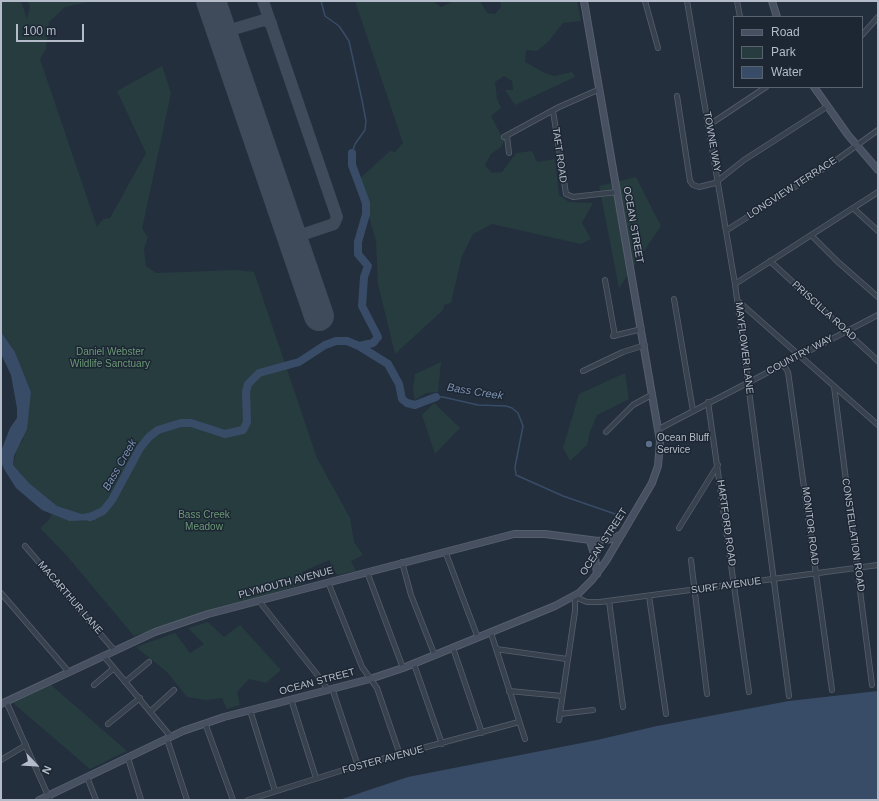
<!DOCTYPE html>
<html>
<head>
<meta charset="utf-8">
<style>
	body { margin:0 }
	#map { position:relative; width:879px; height:801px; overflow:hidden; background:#242f3e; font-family:Helvetica,sans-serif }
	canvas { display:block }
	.frame { position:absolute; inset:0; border:2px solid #b4bcc9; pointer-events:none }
	.legend { position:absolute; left:733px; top:16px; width:130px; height:72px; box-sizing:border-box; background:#1d2633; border:1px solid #59626f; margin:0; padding:5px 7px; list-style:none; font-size:12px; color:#b4bcc9 }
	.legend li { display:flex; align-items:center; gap:8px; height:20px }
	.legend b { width:20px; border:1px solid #59626f }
	.north { position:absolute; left:16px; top:745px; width:40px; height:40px; -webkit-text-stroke:3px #1d2633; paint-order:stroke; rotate:115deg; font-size:11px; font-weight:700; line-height:16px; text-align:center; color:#b4bcc9 }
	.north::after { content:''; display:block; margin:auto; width:14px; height:18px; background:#b4bcc9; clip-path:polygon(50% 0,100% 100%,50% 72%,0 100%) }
	.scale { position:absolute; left:16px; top:24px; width:68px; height:18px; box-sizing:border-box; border:2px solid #b4bcc9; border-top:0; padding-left:5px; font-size:12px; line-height:14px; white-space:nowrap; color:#b4bcc9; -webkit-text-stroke:3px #1d2633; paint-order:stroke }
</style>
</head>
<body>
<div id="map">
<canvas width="879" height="801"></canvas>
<div class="frame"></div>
<ul class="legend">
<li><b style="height:5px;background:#465061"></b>Road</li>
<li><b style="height:11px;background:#263c3f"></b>Park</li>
<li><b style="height:11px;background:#394c67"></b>Water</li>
</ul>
<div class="north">N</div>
<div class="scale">100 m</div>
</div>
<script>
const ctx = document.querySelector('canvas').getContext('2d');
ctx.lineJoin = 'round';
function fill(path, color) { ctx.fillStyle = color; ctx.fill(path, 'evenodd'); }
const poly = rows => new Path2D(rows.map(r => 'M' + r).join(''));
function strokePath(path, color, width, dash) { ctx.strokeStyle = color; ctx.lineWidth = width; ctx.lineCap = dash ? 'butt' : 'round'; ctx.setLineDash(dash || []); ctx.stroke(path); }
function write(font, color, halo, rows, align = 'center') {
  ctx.font = font + ' Helvetica,sans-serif'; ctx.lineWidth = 3; ctx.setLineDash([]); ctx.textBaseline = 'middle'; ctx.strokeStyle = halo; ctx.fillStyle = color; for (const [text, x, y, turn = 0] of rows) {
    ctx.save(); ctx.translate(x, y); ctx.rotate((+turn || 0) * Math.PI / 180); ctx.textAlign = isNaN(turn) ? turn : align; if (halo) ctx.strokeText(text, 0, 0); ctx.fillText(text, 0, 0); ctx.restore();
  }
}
fill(poly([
	[1,1,21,1,27,19,30,7,28,1,93,1,65,7,49,22,46,49,40,59,97,227,103,219,110,218,146,153,117,91,162,66,171,93,142,229,148,237,144,249,146,266,156,273,237,270,254,272,317,458,350,518,354,542,363,555,351,561,356,571,337,575,329,560,302,572,305,583,134,636,67,556,40,528,49,520,52,514,69,521,98,511,82,514,57,506,29,483,13,465,17,449,23,440,31,392,15,352,1,332],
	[355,1,433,1,441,7,454,1,480,1,487,13,495,14,501,7,500,1,577,1,581,21,563,23,549,41,537,51,526,50,525,62,545,73,554,76,572,72,575,77,515,105,505,90,513,90,512,81,504,76,495,82,497,99,501,108,491,116,504,141,501,147,491,154,485,165,492,173,502,172,516,153,532,151,537,162,555,159,559,195,569,202,593,203,582,223,591,239,581,244,492,224,473,234,462,256,451,303,444,305,443,310,395,354,378,284,376,241,365,203,355,183,390,151,395,152,403,143],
	[636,177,661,226,619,288,599,186],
	[441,362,438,392,426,393,415,400,413,390,415,374],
	[625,373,629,399,597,415,590,432,587,445,570,461,563,448,579,394],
	[434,403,460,428,435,454,422,415],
	[208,622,224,637,240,625,281,670,266,683,249,679,237,692,240,705,227,709,222,698,206,700,187,697,167,672,136,647,175,633,190,653,204,644,188,628],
	[50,684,127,751,90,769,13,703]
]), '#263c3f');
fill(poly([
	[1,332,15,352,31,392,27,429,14,456,13,465,29,483,57,506,82,514,98,511,98,516,95,520,69,521,42,510,16,488,4,469,1,462,1,451,10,428,17,418,17,408,11,375,1,354],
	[878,691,878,800,339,800,408,777,597,740,657,726,789,701]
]), '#394c67');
strokePath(poly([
	[321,1,325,16,339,26,349,41,362,100,366,121,365,130,355,144,352,153],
	[436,397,443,397,478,405,506,406,512,408,518,413,523,426,515,467,516,475,563,496,621,516]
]), '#394c67', 1.5);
strokePath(poly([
	[352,153,352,165,366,203,366,214,358,242,358,254,368,266,364,277,362,306,378,337,373,343,359,346],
	[90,517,103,511,112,500,140,448,149,437,158,430,181,423,191,423,225,434,243,430,247,422,246,392,248,384,259,373,299,362,325,345,336,341,347,341,359,346,388,364,399,384,402,399,407,403,415,405,436,397]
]), '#394c67', 8);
strokePath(poly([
	[212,1,221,26,227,31,264,20,271,23],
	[263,1,337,217,334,224,301,235,294,234,289,229],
	[231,31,227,36,226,42,240,82]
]), '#3f4a5a', 12);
strokePath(poly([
	[211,1,319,316]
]), '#3f4a5a', 30);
const street = poly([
	[645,1,658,48],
	[687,1,735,284],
	[737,1,740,17],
	[862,35,878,17],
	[677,96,690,181,693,185,699,187,715,183,744,160,828,106],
	[553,111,566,194,573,197,617,192],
	[709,125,766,87],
	[507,136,509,153],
	[504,137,559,107,600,89],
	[853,208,878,231],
	[727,230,831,164,878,130],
	[811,235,838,262,878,297],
	[770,261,878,361],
	[605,280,615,336],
	[674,299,693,411],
	[738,301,878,425],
	[613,336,642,329],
	[783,364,788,372,790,386,832,690],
	[583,371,623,352,645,345],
	[834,386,872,685],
	[708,402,749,692],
	[659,429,878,315],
	[606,432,633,405,653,394],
	[679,528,718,465],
	[25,546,114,650],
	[445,551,478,638],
	[691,560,707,694],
	[402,562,411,595,435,656],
	[367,572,403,668],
	[328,582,362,667,377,688,400,755],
	[1,593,68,671],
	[649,596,666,714],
	[259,601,323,682,327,689],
	[609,601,623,707],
	[491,633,525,739],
	[453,648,482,733],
	[496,649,567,659],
	[103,655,171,737],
	[414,664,442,744],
	[125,682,149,662],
	[94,685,114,668],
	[332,688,358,766],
	[509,691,562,696],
	[789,696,735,284,878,192],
	[291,699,316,778],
	[6,701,50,800],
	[250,710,275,791],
	[151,711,174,690],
	[560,714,593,710],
	[559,720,575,611,575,597,587,602,600,602,878,565],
	[205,723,233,800],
	[108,724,140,698],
	[167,739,187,800],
	[128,758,141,800],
	[1,760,26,745],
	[87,777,96,800],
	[248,800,356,766,519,722]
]);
const secondary = poly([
	[772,1,777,17],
	[814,87,848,135,878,170],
	[590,541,595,557,597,574],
	[1,704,155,632,208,614,514,534,545,534,598,541,612,539,622,534],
	[39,800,183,731,224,717,370,679,403,668,555,606,579,593,592,580,606,561,652,483,658,466,660,441,584,1]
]);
strokePath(street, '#565f6c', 6);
strokePath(secondary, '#565f6c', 8);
strokePath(street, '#38414e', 4.5);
strokePath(secondary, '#465061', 6);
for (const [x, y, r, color] of [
	[649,444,4,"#5c6f8a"]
]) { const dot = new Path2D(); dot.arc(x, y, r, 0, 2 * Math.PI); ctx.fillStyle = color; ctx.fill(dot); strokePath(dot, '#1d2633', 1.5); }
write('10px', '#b4bcc9', '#1d2633', [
	["TOWNE WAY",712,142,80],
	["TAFT ROAD",559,155,82],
	["LONGVIEW TERRACE",792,188,-33],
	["OCEAN STREET",633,225,80],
	["PRISCILLA ROAD",824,311,42],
	["MAYFLOWER LANE",744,348,83],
	["COUNTRY WAY",800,355,-28],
	["HARTFORD ROAD",726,523,82],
	["MONITOR ROAD",810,526,83],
	["CONSTELLATION ROAD",853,535,82],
	["OCEAN STREET",604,542,-57],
	["PLYMOUTH AVENUE",286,583,-15],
	["SURF AVENUE",726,586,-8],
	["MACARTHUR LANE",70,598,49],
	["OCEAN STREET",317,682,-15],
	["FOSTER AVENUE",383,760,-15]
]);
write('10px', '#6b9a76', '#1d2633', [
	["Daniel Webster",110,352],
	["Wildlife Sanctuary",110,364],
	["Bass Creek",204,515],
	["Meadow",204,527]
]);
write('10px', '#b4bcc9', '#1d2633', [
	["Ocean Bluff",657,438],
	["Service",657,450]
], 'left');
write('italic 11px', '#7c92b1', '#1d2633', [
	["Bass Creek",475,392,9],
	["Bass Creek",120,465,-60]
]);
</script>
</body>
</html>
